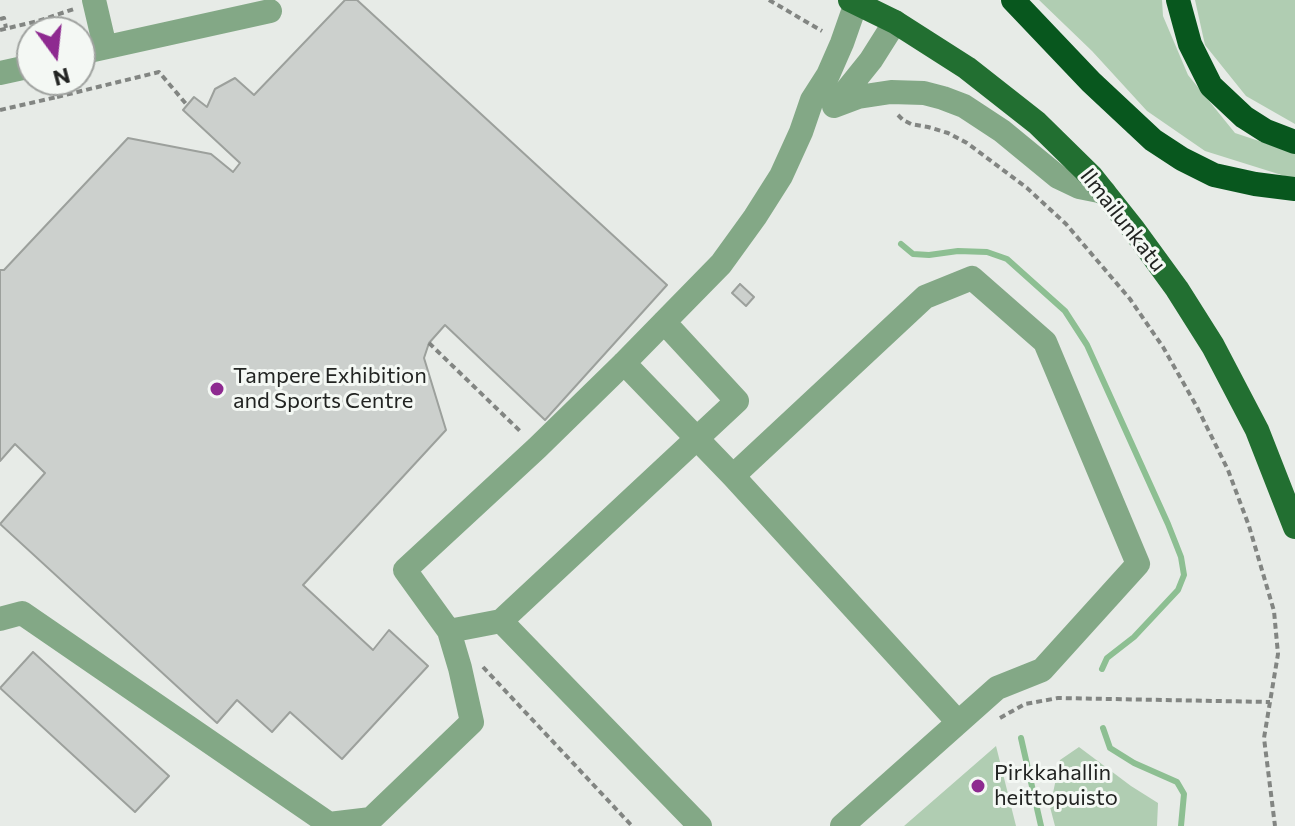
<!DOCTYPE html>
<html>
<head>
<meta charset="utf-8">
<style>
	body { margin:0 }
	#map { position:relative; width:1295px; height:826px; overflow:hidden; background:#e7ebe7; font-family:Commissioner,sans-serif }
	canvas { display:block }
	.north { position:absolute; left:16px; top:16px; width:80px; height:80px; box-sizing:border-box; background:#f4f8f4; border:2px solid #a0a3a0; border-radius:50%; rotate:165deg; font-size:22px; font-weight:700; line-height:32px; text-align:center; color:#222422 }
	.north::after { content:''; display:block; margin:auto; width:28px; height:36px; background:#8e2a90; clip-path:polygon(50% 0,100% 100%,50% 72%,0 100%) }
</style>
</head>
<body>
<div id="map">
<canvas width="1295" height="826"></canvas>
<div class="north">N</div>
</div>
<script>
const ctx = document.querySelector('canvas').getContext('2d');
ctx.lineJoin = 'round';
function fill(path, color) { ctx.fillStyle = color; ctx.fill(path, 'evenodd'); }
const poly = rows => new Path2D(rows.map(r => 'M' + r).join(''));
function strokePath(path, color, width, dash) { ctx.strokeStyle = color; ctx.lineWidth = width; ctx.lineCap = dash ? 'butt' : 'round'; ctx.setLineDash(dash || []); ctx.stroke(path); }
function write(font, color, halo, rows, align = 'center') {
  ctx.font = font + ' Commissioner,sans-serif'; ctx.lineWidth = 6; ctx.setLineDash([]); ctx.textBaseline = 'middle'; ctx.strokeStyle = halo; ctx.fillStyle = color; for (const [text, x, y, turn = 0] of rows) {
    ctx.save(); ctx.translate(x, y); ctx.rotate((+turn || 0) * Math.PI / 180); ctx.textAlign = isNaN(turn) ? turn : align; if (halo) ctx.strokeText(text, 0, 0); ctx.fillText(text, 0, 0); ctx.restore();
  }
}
fill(poly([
	[1039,0,1162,0,1163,16,1188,75,1235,133,1295,153,1295,178,1288,177,1205,151,1147,111,1092,51],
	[1195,0,1295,0,1295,124,1246,96,1205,45],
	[996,746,1016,826,904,826],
	[1079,747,1131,786,1158,803,1157,826,1055,826,1050,807,1060,760]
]), '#b0cdb2');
strokePath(poly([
	[901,244,913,254,929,255,958,251,987,252,1007,259,1065,311,1087,345,1168,524,1181,557,1184,575,1178,590,1134,637,1107,658,1102,669],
	[1103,728,1110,748,1134,763,1177,782,1184,794,1181,826],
	[1021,738,1041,826]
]), '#8dbf92', 6);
const building = poly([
	[345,0,357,0,667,285,545,420,445,325,429,343,424,358,446,430,303,585,373,650,389,630,428,666,342,759,290,712,272,732,237,700,217,723,0,524,45,473,15,444,0,461,0,270,4,270,128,138,211,154,233,172,240,163,183,110,194,97,207,107,215,89,235,78,254,95,345,0],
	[740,284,754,297,746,306,732,293,740,284],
	[33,652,169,776,135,812,0,688,33,652]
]);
fill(building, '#ccd0cd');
strokePath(building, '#9ca09c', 2);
strokePath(poly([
	[769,0,822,31],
	[0,19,4,18,6,28],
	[38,21,41,32],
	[0,30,38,21,74,9],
	[57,97,159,72,187,105],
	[0,110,57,97,53,80],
	[898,115,903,120,911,124,928,127,948,133,967,143,1027,188,1066,224,1130,299,1163,347,1197,407,1228,470,1249,526,1274,611,1278,654,1264,738,1275,826],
	[429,343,521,432],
	[483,667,632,826],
	[1000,718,1025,704,1058,698,1270,702]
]), '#828582', 4, [6, 4]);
strokePath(poly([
	[94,0,105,47],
	[80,53,270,11],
	[0,73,32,66],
	[834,106,858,97,891,92,924,93,943,98,964,106,1002,131,1058,177,1079,187,1104,192],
	[834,106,871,60,895,22],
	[624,363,733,476,925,297,972,278,1045,342,1138,564,1042,670,997,688,842,826],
	[733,476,958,722],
	[0,619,22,613,329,824,371,819,472,722,460,668,449,631,405,570,537,448,624,363,721,264,755,217,781,176,801,132,812,100,828,75,842,43,856,3],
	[501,621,737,401,664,322],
	[449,631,501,621,700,826]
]), '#83a886', 24);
strokePath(poly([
	[850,0,895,22,967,68,1037,123,1091,176,1134,230,1177,289,1213,346,1257,430,1295,527]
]), '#226f31', 24);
strokePath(poly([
	[1013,0,1091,82,1153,140,1182,159,1214,175,1255,184,1295,189],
	[1178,0,1190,44,1211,86,1244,117,1266,131,1295,142]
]), '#08571e', 24);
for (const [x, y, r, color] of [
	[217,389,8,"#8e2a90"],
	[978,786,8,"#8e2a90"]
]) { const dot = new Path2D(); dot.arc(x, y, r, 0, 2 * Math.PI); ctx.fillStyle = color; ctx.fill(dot); strokePath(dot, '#f4f8f4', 3); }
write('22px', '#222422', '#f4f8f4', [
	["Ilmailunkatu",1123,220,52]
]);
write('22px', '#222422', '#f4f8f4', [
	["Tampere Exhibition",233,376],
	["and Sports Centre",233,401],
	["Pirkkahallin",994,773],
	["heittopuisto",994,798]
], 'left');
</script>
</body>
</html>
